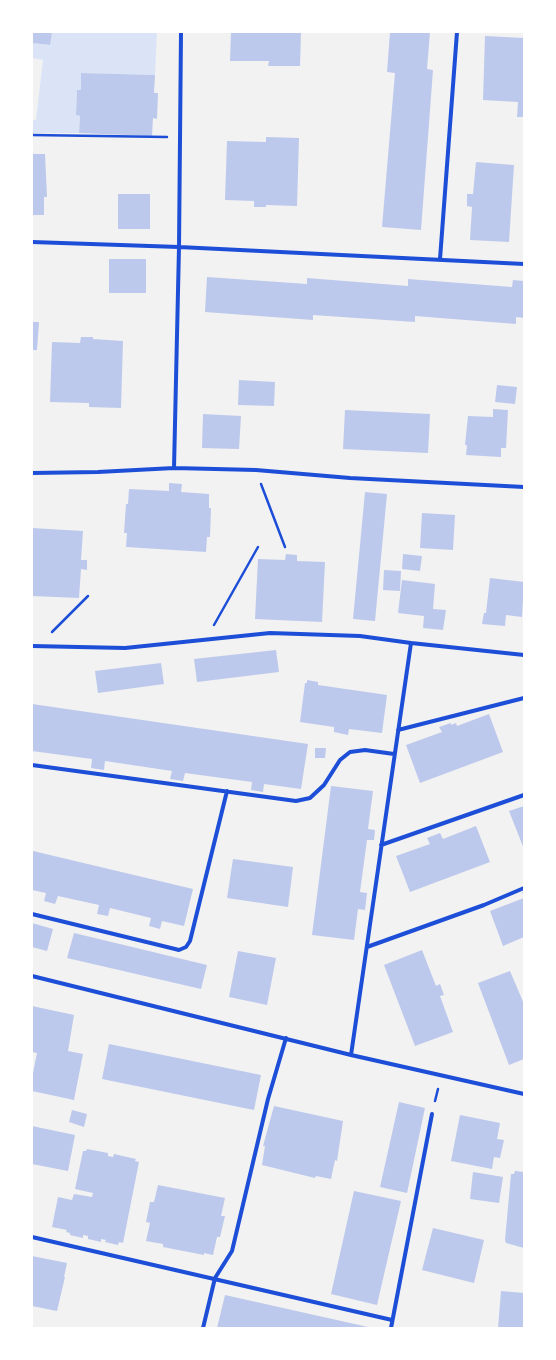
<!DOCTYPE html>
<html>
<head>
<meta charset="utf-8">
<style>
	body { margin:0 }
	#map { position:relative; width:556px; height:1360px; overflow:hidden; background:#f2f2f2; font-family:Arial,sans-serif }
	canvas { display:block }
	.frame { position:absolute; inset:0; border:33px solid #fff; pointer-events:none }
</style>
</head>
<body>
<div id="map">
<canvas width="556" height="1360"></canvas>
<div class="frame"></div>
</div>
<script>
const ctx = document.querySelector('canvas').getContext('2d');
ctx.lineJoin = 'round';
function fill(path, color) { ctx.fillStyle = color; ctx.fill(path, 'evenodd'); }
const poly = rows => new Path2D(rows.map(r => 'M' + r).join(''));
function strokePath(path, color, width, dash) { ctx.strokeStyle = color; ctx.lineWidth = width; ctx.lineCap = dash ? 'butt' : 'round'; ctx.setLineDash(dash || []); ctx.stroke(path); }
fill(poly([
	[52,32,157,32,155,75,81,73,81,90,77,90,76,115,80,116,79,133,32,133,32,120,36,120,43,60,32,58,32,43,49,45]
]), '#dbe4f7');
fill(poly([
	[32,32,52,32,50,45,32,43],
	[231,32,301,32,300,66,268,66,269,61,230,61],
	[390,32,430,32,427,69,433,70,421,230,382,227,395,73,387,72],
	[485,36,524,38,524,117,517,117,518,102,483,100],
	[81,73,155,75,154,93,158,93,157,119,153,118,152,136,79,133,80,116,76,115,77,90,81,90],
	[266,137,299,138,297,206,266,205,266,207,254,207,254,201,225,200,227,141,266,142],
	[32,154,45,154,47,197,44,197,44,215,32,215],
	[476,162,514,165,509,242,470,240,472,207,467,206,467,194,473,194],
	[118,194,150,194,150,229,118,229],
	[109,259,146,259,146,293,109,293],
	[207,277,307,284,307,278,408,286,408,279,512,287,513,280,524,281,524,318,516,317,516,324,415,316,415,322,313,315,313,320,205,312],
	[32,322,39,322,37,350,32,350],
	[81,337,93,337,93,339,123,341,121,408,89,407,89,403,50,402,52,342,80,343],
	[239,380,275,382,274,406,238,405],
	[497,385,517,387,515,404,495,402],
	[493,409,508,410,506,448,501,448,501,457,466,455,467,445,465,445,468,416,493,417],
	[345,410,430,414,428,453,343,449],
	[203,414,241,416,239,449,202,448],
	[169,483,182,484,181,492,209,494,209,508,211,508,210,537,207,537,206,552,126,547,127,533,124,533,126,504,128,504,129,489,169,491],
	[365,492,387,494,375,621,353,619],
	[422,513,455,515,453,550,420,548],
	[32,528,83,531,81,560,87,560,87,570,81,569,79,598,32,596],
	[286,554,297,555,297,561,325,562,322,622,255,619,258,559,285,560],
	[403,554,422,556,420,571,402,569],
	[384,570,401,571,400,591,383,590],
	[490,578,524,582,522,617,506,615,505,626,482,624,484,613,486,613],
	[402,580,435,584,433,609,446,610,443,630,423,628,424,616,398,613],
	[276,650,279,672,197,682,194,659],
	[161,663,164,684,98,693,95,671],
	[307,680,318,682,318,685,387,695,382,733,349,729,348,735,334,732,334,727,300,722,305,683,307,683],
	[32,704,308,744,301,789,264,784,263,792,251,790,252,782,185,773,183,781,170,779,172,771,105,761,104,770,91,768,92,759,32,751],
	[489,714,503,752,420,783,406,745,442,732,439,727,451,723,451,725,456,723,457,726],
	[315,748,326,748,325,758,315,758],
	[331,786,373,791,368,829,375,830,374,840,367,840,360,892,367,893,365,910,358,909,354,940,312,935],
	[524,806,524,849,509,811],
	[476,826,490,862,410,892,396,856,430,844,427,838,440,833,443,839],
	[33,851,193,889,184,926,162,921,160,929,149,926,151,918,110,908,108,916,97,914,99,905,58,896,55,904,44,901,46,893,32,890],
	[233,859,293,867,288,907,227,898],
	[522,892,524,892,524,937,503,946,490,911,524,898],
	[32,923,53,929,47,951,32,947],
	[74,933,207,965,201,989,67,958],
	[422,950,436,986,440,984,444,995,440,996,453,1032,415,1046,384,965],
	[238,951,276,958,267,1005,229,997],
	[510,971,524,1004,524,1059,509,1065,478,983],
	[32,1006,74,1015,68,1051,83,1054,74,1100,32,1091,32,1078,37,1053,32,1052],
	[109,1044,261,1075,254,1110,102,1079],
	[399,1102,425,1108,407,1193,380,1187],
	[274,1106,343,1121,337,1161,335,1160,331,1179,316,1176,315,1178,262,1165,265,1146,263,1146],
	[72,1110,87,1114,84,1127,69,1122],
	[460,1115,500,1123,497,1139,504,1140,500,1158,494,1157,492,1169,451,1161],
	[32,1126,75,1135,68,1171,32,1164],
	[87,1149,108,1153,108,1156,113,1157,114,1154,136,1159,135,1161,139,1162,123,1243,119,1242,118,1245,105,1242,106,1240,101,1239,101,1242,88,1239,88,1236,83,1235,83,1238,70,1235,70,1233,66,1232,67,1230,52,1227,58,1197,72,1200,74,1194,92,1197,93,1193,75,1189,83,1151,86,1151],
	[515,1171,524,1172,524,1248,506,1243,505,1240,511,1174,514,1174],
	[473,1172,503,1177,499,1203,470,1199],
	[158,1185,225,1198,221,1216,225,1216,220,1237,217,1237,213,1255,204,1253,204,1255,163,1247,163,1244,146,1241,150,1223,146,1222,150,1202,154,1202],
	[354,1191,401,1201,377,1305,331,1294],
	[433,1228,484,1240,474,1283,422,1270],
	[32,1256,67,1263,64,1277,65,1277,57,1311,32,1306],
	[501,1291,524,1293,524,1328,498,1328],
	[225,1295,368,1327,368,1328,217,1328]
]), '#bdc9ec');
strokePath(poly([
	[32,135,167,137],
	[261,484,285,547],
	[214,625,258,547],
	[52,632,88,596],
	[435,1101,438,1089]
]), '#1d4ed8', 2.5);
strokePath(poly([
	[32,242,179,247,524,264],
	[440,259,457,32],
	[174,468,179,247,181,32],
	[32,473,98,472,174,468,256,470,350,478,524,487],
	[411,643,524,655],
	[32,646,125,648,270,633,360,636,411,643,351,1055],
	[398,730,524,698],
	[32,765,296,801,310,798,324,785,340,760,350,752,365,750,394,754],
	[381,845,524,795],
	[32,914,171,948,179,950,186,947,190,941,227,791],
	[367,947,484,905,524,888],
	[32,976,351,1055,524,1094],
	[32,1237,392,1320],
	[203,1328,215,1278,232,1251,268,1099,286,1038],
	[391,1328,432,1114]
]), '#1d4ed8', 4);
</script>
</body>
</html>
